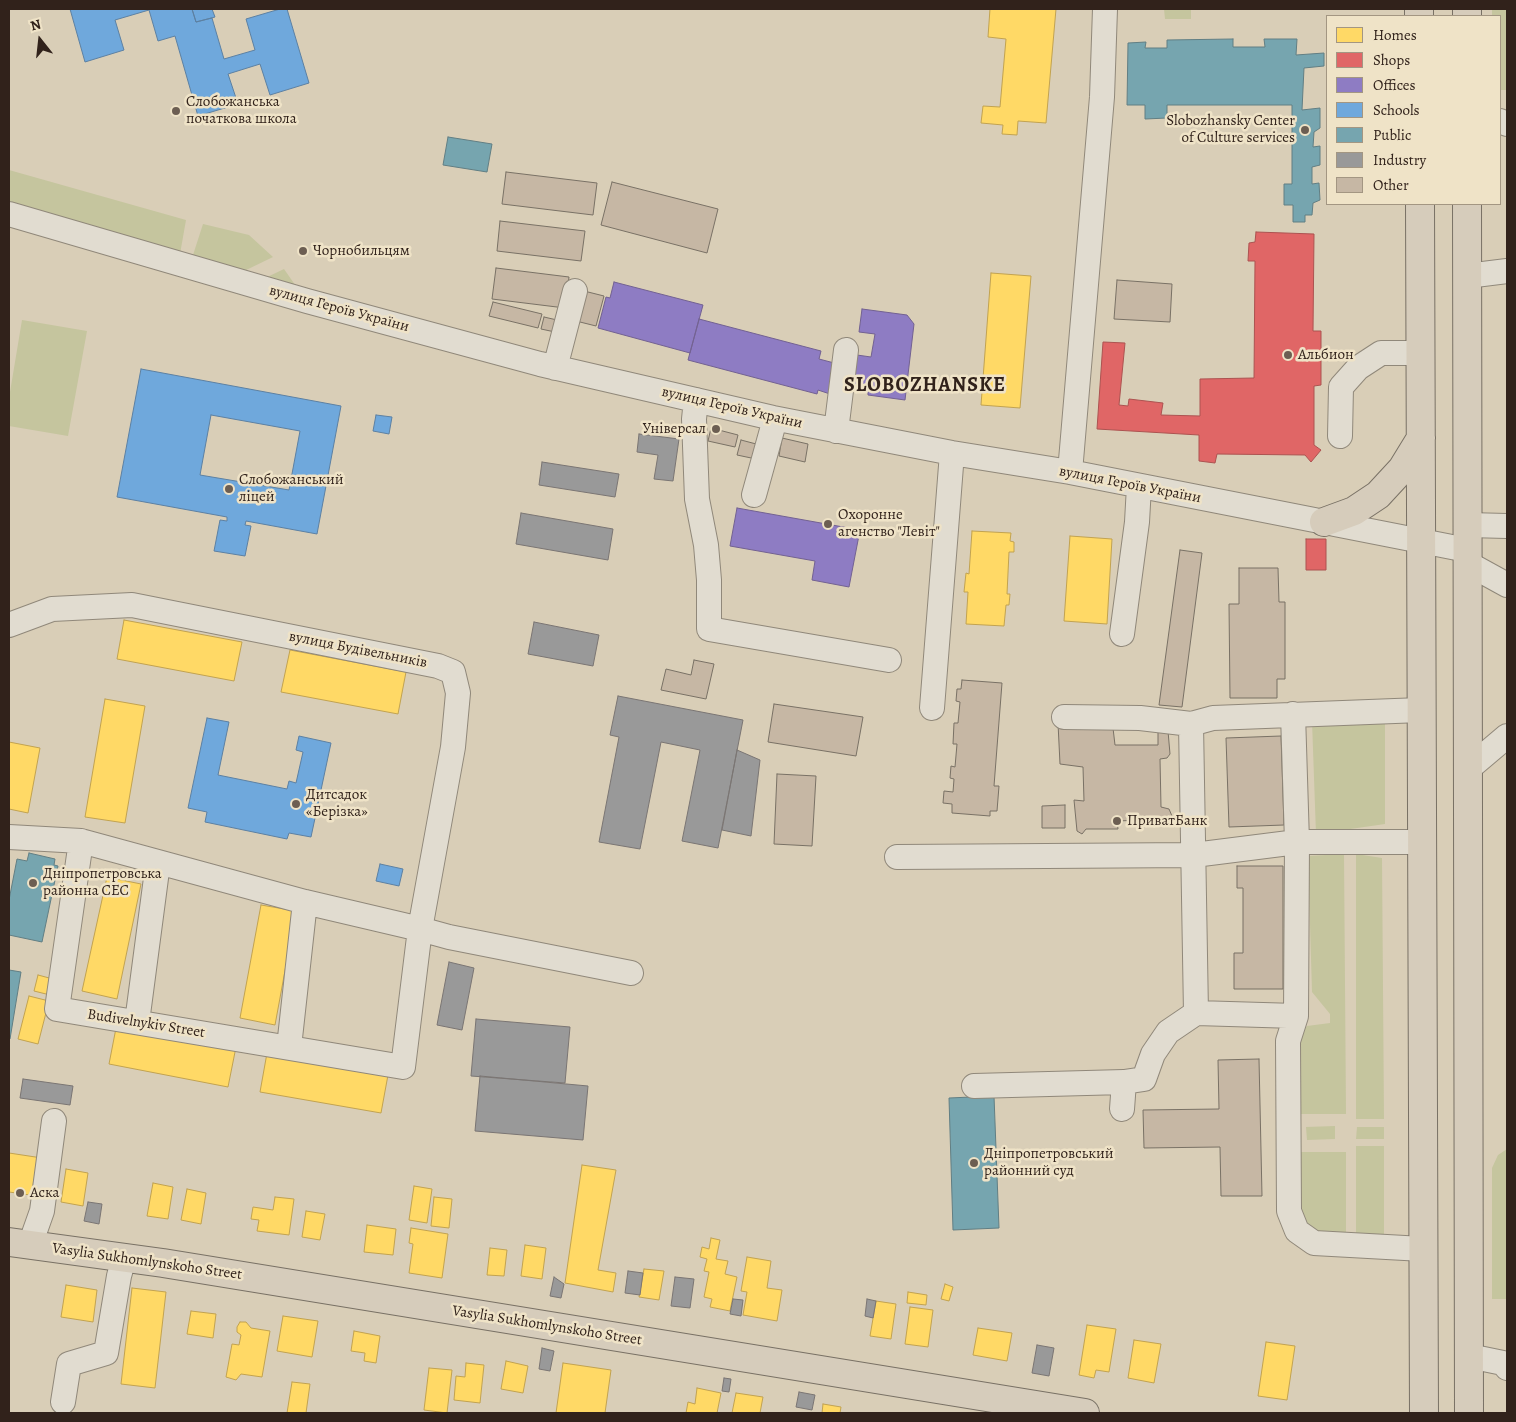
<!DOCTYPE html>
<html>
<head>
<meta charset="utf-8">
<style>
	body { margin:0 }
	#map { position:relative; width:1516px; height:1422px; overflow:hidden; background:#d9ceb7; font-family:Alegreya,serif }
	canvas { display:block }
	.frame { position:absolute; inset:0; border:10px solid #31221b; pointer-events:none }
	.legend { position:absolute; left:1326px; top:15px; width:175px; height:190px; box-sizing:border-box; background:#efe3c7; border:1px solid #a39682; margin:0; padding:6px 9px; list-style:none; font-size:15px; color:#31221b }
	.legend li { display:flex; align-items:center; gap:10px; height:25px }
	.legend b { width:25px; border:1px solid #a39682 }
	.north { position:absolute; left:15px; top:15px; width:50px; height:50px; -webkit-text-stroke:4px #efe3c7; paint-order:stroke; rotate:344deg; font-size:14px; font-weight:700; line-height:20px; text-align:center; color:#31221b }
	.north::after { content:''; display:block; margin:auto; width:18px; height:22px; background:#31221b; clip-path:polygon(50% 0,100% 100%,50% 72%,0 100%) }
</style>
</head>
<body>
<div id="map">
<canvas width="1516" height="1422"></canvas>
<div class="frame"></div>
<ul class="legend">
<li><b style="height:14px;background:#ffd966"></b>Homes</li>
<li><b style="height:14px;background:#e06666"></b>Shops</li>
<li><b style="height:14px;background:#8e7cc3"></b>Offices</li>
<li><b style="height:14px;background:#6fa8dc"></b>Schools</li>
<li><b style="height:14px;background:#76a5af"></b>Public</li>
<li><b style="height:14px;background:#999"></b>Industry</li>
<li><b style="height:14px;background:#c6b7a4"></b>Other</li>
</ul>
<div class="north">N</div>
</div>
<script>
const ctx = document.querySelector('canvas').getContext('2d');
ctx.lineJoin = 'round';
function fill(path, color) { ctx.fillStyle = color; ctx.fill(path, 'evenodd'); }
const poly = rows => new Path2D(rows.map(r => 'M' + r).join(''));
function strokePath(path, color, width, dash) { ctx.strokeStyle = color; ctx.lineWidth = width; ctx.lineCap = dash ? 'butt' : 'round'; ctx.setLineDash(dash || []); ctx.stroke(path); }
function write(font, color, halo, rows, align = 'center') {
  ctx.font = font + ' Alegreya,serif'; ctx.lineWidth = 5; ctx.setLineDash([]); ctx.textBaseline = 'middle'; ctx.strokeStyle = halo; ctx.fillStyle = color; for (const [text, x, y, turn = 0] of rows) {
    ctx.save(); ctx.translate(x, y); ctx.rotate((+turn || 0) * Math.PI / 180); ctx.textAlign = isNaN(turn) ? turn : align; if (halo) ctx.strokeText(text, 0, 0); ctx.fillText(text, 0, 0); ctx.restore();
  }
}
fill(poly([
	[1164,9,1191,9,1191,19,1165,19],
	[1492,9,1507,9,1507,90,1500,90,1500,16,1492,16],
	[9,170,186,220,180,254,9,204],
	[203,224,249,235,273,257,240,273,193,255],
	[284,269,300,292,259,281],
	[22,320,87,331,68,436,9,426,9,398],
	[1385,719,1385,824,1316,834,1312,721],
	[1344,854,1346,1114,1296,1114,1300,1034,1307,1026,1330,1023,1330,1014,1312,992,1308,856],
	[1356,854,1382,858,1384,1119,1356,1119],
	[1335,1126,1335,1139,1307,1140,1306,1127],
	[1357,1127,1384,1127,1384,1139,1356,1139],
	[1356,1146,1384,1146,1384,1241,1356,1241],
	[1507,1149,1507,1299,1492,1299,1492,1168,1498,1155],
	[1297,1152,1346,1152,1346,1240,1334,1240,1301,1223]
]), '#c5c59e');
const homes = poly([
	[990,9,1056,9,1046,123,1018,121,1017,135,1002,134,1003,125,981,123,983,106,1000,107,1006,39,988,37,990,9],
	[991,273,1031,276,1020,408,981,405,991,273],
	[972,531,1011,533,1010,541,1014,542,1014,552,1009,552,1007,594,1010,594,1009,605,1006,605,1004,626,966,624,968,592,964,592,966,573,969,574,972,531],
	[1070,536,1112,539,1107,624,1064,621,1070,536],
	[124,620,242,642,234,681,117,659,124,620],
	[290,650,406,672,398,714,281,692,290,650],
	[105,699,145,706,125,823,85,817,105,699],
	[9,742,40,748,28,813,9,809,9,742],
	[107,877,141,884,117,999,82,991,107,877],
	[261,905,296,911,275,1025,240,1018,261,905],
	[38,975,53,979,50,995,34,991,38,975],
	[29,996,49,1001,38,1044,18,1039,29,996],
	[117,1023,236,1047,228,1087,109,1064,117,1023],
	[267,1053,388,1075,381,1113,260,1092,267,1053],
	[9,1153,42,1158,37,1196,9,1192,9,1153],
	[582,1165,616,1170,598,1270,616,1273,613,1292,565,1283,582,1165],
	[66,1169,88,1173,83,1206,61,1202,66,1169],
	[153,1183,173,1187,168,1219,147,1216,153,1183],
	[414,1186,432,1189,427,1223,409,1220,414,1186],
	[187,1189,206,1193,201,1224,181,1220,187,1189],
	[275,1197,294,1199,289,1235,257,1231,259,1220,251,1219,253,1207,273,1210,275,1197],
	[434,1197,452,1199,449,1228,431,1226,434,1197],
	[306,1211,325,1214,320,1240,302,1237,306,1211],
	[367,1225,396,1229,393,1255,364,1252,367,1225],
	[411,1228,448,1234,442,1278,409,1273,413,1244,409,1243,411,1228],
	[711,1238,720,1240,716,1259,728,1261,725,1274,737,1277,730,1311,710,1307,712,1299,704,1297,709,1272,704,1271,707,1259,700,1257,702,1247,709,1249,711,1238],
	[525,1245,546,1248,542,1279,521,1276,525,1245],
	[490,1248,507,1250,504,1276,487,1275,490,1248],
	[747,1257,771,1261,767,1288,782,1290,777,1321,743,1315,747,1292,741,1291,747,1257],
	[644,1269,664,1271,659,1300,639,1297,644,1269],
	[945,1284,953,1287,949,1301,941,1299,945,1284],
	[66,1285,97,1290,93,1322,61,1317,66,1285],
	[132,1288,166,1292,155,1388,121,1384,132,1288],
	[908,1292,927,1295,926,1305,907,1303,908,1292],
	[876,1301,896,1304,891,1339,870,1336,876,1301],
	[910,1307,933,1310,928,1347,905,1344,910,1307],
	[191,1311,216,1314,213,1338,187,1334,191,1311],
	[283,1316,318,1321,312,1357,277,1351,283,1316],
	[240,1322,246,1322,251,1328,270,1331,262,1377,241,1374,236,1380,226,1377,232,1344,239,1345,241,1335,237,1332,237,1327,240,1322],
	[1087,1325,1116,1329,1109,1372,1096,1370,1094,1378,1079,1375,1087,1325],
	[978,1328,1012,1333,1007,1361,973,1355,978,1328],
	[354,1331,380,1336,376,1363,364,1361,365,1353,351,1351,354,1331],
	[1134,1340,1161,1344,1154,1383,1128,1378,1134,1340],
	[1266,1342,1295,1346,1287,1400,1258,1396,1266,1342],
	[506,1361,528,1366,523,1393,501,1389,506,1361],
	[466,1363,484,1365,480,1403,454,1400,456,1376,465,1377,466,1363],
	[563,1363,611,1370,605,1413,556,1413,563,1363],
	[429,1368,452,1370,447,1413,424,1410,429,1368],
	[292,1382,310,1384,306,1413,287,1413,292,1382],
	[697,1388,721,1393,717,1413,686,1413,688,1402,695,1404,697,1388],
	[736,1393,763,1397,760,1413,732,1413,736,1393],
	[823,1404,841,1407,840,1413,822,1413,823,1404]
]);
fill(homes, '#ffd966');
strokePath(homes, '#c1a250', 1);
const shops = poly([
	[1256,232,1314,234,1313,331,1321,331,1321,385,1314,386,1314,445,1321,450,1311,462,1305,455,1217,454,1215,463,1199,461,1199,435,1097,429,1103,342,1125,343,1119,405,1128,406,1129,399,1163,403,1161,415,1200,416,1200,379,1254,378,1255,261,1248,261,1249,243,1255,242,1256,232],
	[1306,539,1326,539,1326,570,1306,570,1306,539]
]);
fill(shops, '#e06666');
strokePath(shops, '#ac5250', 1);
const offices = poly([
	[614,282,703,305,690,353,598,328,606,297,610,298,614,282],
	[862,309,907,315,914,324,905,400,868,395,868,392,852,390,857,355,871,357,875,334,859,332,862,309],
	[699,319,821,351,819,359,838,364,830,394,818,390,817,394,688,360,699,319],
	[737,508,860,530,849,587,812,580,815,561,730,546,737,508]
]);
fill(offices, '#8e7cc3');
strokePath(offices, '#726191', 1);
const schools = poly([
	[70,9,192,9,196,22,212,18,224,59,255,50,246,19,280,9,287,9,309,83,270,95,260,64,228,74,238,104,198,116,175,36,158,41,149,10,115,20,124,50,85,62,70,9],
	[192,9,212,9,215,17,196,22,192,9],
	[141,369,341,406,317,534,246,521,245,525,251,526,245,556,214,551,220,520,227,521,227,517,117,497,141,369],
	[211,415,300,431,289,490,200,475,211,415],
	[376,415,392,417,389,434,373,431,376,415],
	[207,718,229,722,218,775,287,789,289,781,296,783,303,752,296,750,299,736,331,743,311,837,289,833,287,839,205,822,207,812,188,808,207,718],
	[380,864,403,869,399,886,376,881,380,864]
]);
fill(schools, '#6fa8dc');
strokePath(schools, '#5c80a2', 1);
const public = poly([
	[1233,39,1233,47,1265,47,1264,39,1297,39,1296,55,1324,53,1324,66,1304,68,1302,110,1320,108,1320,128,1314,132,1313,147,1320,146,1320,165,1312,167,1312,184,1319,183,1320,200,1313,203,1312,215,1305,215,1305,222,1293,222,1293,205,1284,205,1284,184,1292,184,1292,105,1167,105,1167,118,1145,119,1145,105,1127,105,1128,43,1146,42,1145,48,1167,48,1167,40,1233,39],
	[448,137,492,144,487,172,443,165,448,137],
	[29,853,55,859,54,865,58,866,42,942,9,935,9,900,17,859,27,861,29,853],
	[9,970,21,972,10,1039,9,1039,9,970],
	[994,1096,999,1228,953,1230,949,1098,994,1096]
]);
fill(public, '#76a5af');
strokePath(public, '#617e83', 1);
const industry = poly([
	[639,434,679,439,673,481,654,479,658,455,637,452,639,434],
	[542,462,619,474,615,497,539,485,542,462],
	[521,513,613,529,608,560,516,544,521,513],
	[534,622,599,635,593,666,528,654,534,622],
	[618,696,743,720,718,848,682,841,700,750,661,742,640,849,599,842,619,737,610,735,618,696],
	[737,750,760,760,751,836,722,830,737,750],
	[449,962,474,968,462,1030,437,1025,449,962],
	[476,1019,570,1027,565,1083,471,1076,476,1019],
	[480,1076,588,1086,583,1140,475,1131,480,1076],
	[23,1079,73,1086,70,1105,20,1098,23,1079],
	[88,1202,102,1204,99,1224,84,1221,88,1202],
	[628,1271,643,1273,640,1295,625,1293,628,1271],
	[554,1277,564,1284,561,1298,550,1296,554,1277],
	[675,1277,694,1279,690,1308,671,1306,675,1277],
	[733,1299,743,1300,741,1316,730,1314,733,1299],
	[867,1299,876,1301,873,1318,865,1316,867,1299],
	[1037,1345,1054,1348,1049,1376,1032,1373,1037,1345],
	[542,1348,554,1351,550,1371,539,1369,542,1348],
	[724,1378,731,1379,729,1392,722,1391,724,1378],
	[799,1392,815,1395,812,1410,796,1407,799,1392]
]);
fill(industry, '#999');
strokePath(industry, '#7a7573', 1);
const building = poly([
	[506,172,597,183,593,215,502,204,506,172],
	[612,182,718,209,707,253,601,225,612,182],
	[500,221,585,231,581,261,497,251,500,221],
	[496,268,569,277,565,308,492,299,496,268],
	[1117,280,1172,284,1170,322,1114,319,1117,280],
	[584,291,604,296,596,326,576,321,584,291],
	[493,302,542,314,538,328,489,316,493,302],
	[544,317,557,320,555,332,541,329,544,317],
	[711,428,738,435,735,447,708,441,711,428],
	[782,438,808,444,805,462,779,456,782,438],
	[741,440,760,445,756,459,737,455,741,440],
	[1180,550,1202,553,1182,707,1159,705,1180,550],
	[1239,568,1278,568,1279,602,1285,602,1285,679,1277,679,1277,698,1230,698,1229,604,1239,604,1239,568],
	[694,660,714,664,706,699,661,690,666,669,691,675,694,660],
	[962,680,1002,683,994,786,999,786,997,811,990,811,990,816,952,813,952,804,943,803,944,791,953,792,954,779,950,778,951,766,955,767,957,744,953,744,954,723,958,723,960,702,956,701,957,689,961,689,962,680],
	[774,704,863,717,856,756,768,742,774,704],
	[1058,723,1113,728,1115,745,1158,745,1158,732,1168,731,1170,754,1167,758,1160,759,1161,807,1169,809,1172,816,1166,819,1117,821,1118,829,1086,829,1082,834,1077,831,1074,800,1084,801,1083,767,1060,764,1058,723],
	[1281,736,1284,825,1229,827,1226,738,1281,736],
	[777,774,816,776,812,846,774,844,777,774],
	[1065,805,1065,828,1042,828,1042,806,1065,805],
	[1237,866,1283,866,1283,989,1234,989,1234,953,1243,953,1243,888,1237,888,1237,866],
	[1259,1059,1262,1196,1221,1196,1220,1147,1144,1148,1143,1110,1219,1109,1218,1060,1259,1059]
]);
fill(building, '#c6b7a4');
strokePath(building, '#797165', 1);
const minor = poly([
	[1500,121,1507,124],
	[9,214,307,301,540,364,773,418,952,453,1070,472,1467,550],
	[1467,276,1507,271],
	[555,368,575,291],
	[696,400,694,419,697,499,706,545,709,580,709,629,889,660],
	[836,431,846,350],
	[1340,436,1341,387,1358,368,1381,353,1420,353],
	[1070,472,1102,97,1105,9],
	[754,495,772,430,773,418],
	[1468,525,1507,526],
	[1467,563,1507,585],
	[9,625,52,609,132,605,438,666,453,672,458,693,453,747,420,929,305,902,81,841,9,837],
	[1122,634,1137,522,1139,486],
	[932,708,952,453],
	[1293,714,1297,842,1296,1016,1288,1041,1289,1211,1297,1231,1314,1243,1423,1249],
	[1064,717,1140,718,1191,724,1213,718,1421,710],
	[1191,724,1196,1013,1296,1016],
	[1468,769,1507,736],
	[81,841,57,1009,403,1067,420,929,449,937,631,973],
	[897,857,1194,855,1297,842,1421,842],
	[137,1022,158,863],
	[289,1047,305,902],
	[974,1086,1124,1082,1144,1079,1153,1054,1168,1032,1196,1013],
	[1122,1109,1124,1082],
	[30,1245,42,1211,54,1121],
	[1469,1356,1503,1363,1507,1368],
	[63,1402,69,1364,106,1353,119,1276,124,1258]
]);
const major = poly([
	[1419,9,1419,16],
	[1467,9,1467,16],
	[1420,204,1424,1413],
	[1467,204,1469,1413],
	[1324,522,1354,511,1378,495,1402,469,1421,438],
	[9,1242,163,1263,1085,1413]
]);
strokePath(minor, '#90887a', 26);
strokePath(major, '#797165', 30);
strokePath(minor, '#e1dcd0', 24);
strokePath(major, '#d6ccbb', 28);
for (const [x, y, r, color] of [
	[176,111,5,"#6c5e52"],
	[1305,130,5,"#6c5e52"],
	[303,251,5,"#6c5e52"],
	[1288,355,5,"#6c5e52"],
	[716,429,5,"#6c5e52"],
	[229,489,5,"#6c5e52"],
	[828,524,5,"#6c5e52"],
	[296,804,5,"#6c5e52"],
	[1117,821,5,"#6c5e52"],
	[33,883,5,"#6c5e52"],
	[974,1163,5,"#6c5e52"],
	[20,1193,5,"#6c5e52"]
]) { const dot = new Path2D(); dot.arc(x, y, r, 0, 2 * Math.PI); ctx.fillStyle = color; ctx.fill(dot); strokePath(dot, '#efe3c7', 2); }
write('15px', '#31221b', '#efe3c7', [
	["Cлобожанська",186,102],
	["початкова школа",186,119],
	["Slobozhansky Center",1295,121,"right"],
	["of Culture services",1295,138,"right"],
	["Чорнобильцям",313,251],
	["Альбион",1298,355],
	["Універсал",706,429,"right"],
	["Слобожанський",239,480],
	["ліцей",239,497],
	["Охоронне",838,515],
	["агенство \"Левіт\"",838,532],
	["Дитсадок",306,795],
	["«Берізка»",306,812],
	["ПриватБанк",1127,821],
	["Дніпропетровська",43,874],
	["районна СЕС",43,891],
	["Дніпропетровський",984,1154],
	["районний суд",984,1171],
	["Аска",30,1193]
], 'left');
write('15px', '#31221b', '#efe3c7', [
	["вулиця Героїв України",339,309,15],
	["вулиця Героїв України",732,408,13],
	["вулиця Героїв України",1130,485,11],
	["вулиця Будівельників",358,650,11],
	["Budivelnykiv Street",146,1024,9],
	["Vasylia Sukhomlynskoho Street",147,1262,8],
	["Vasylia Sukhomlynskoho Street",547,1326,9]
]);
ctx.letterSpacing = '1px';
write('bold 20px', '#31221b', '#efe3c7', [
	["SLOBOZHANSKE",925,386]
]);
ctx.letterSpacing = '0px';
</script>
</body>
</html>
